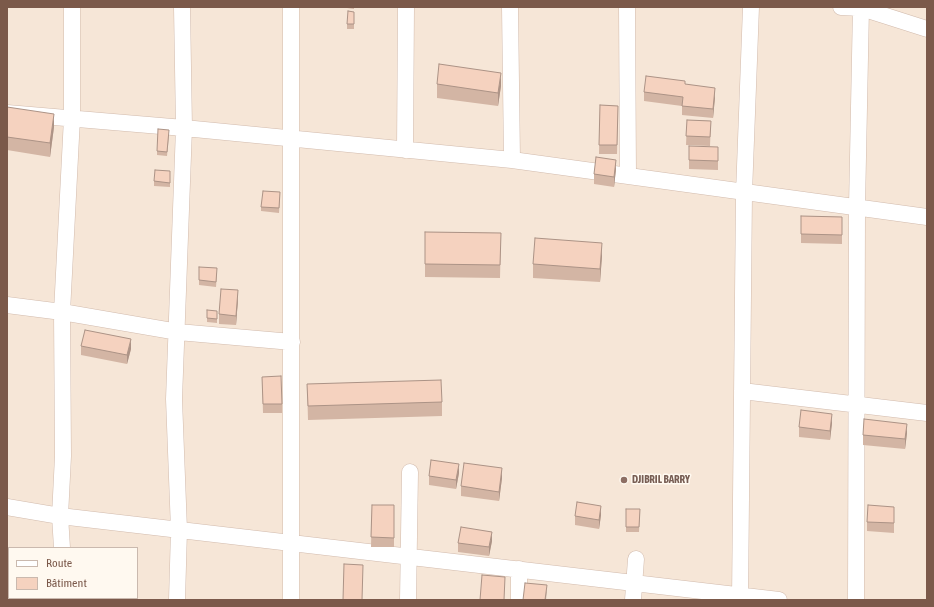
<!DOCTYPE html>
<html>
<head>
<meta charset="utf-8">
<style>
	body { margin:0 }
	#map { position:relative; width:934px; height:607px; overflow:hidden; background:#fef5e9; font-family:"Asap Condensed",sans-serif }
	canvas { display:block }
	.frame { position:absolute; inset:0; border:8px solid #7b594a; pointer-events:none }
	.legend { position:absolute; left:8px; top:547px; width:130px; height:52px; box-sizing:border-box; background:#fff9f0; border:1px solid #cab9ae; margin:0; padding:5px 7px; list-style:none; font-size:12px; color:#7b594a }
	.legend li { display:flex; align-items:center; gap:8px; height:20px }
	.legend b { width:20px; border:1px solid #cab9ae }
</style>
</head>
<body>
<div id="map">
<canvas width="934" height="607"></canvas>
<div class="frame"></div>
<ul class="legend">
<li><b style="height:5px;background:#fff"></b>Route</li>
<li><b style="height:11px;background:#f5d2bf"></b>Bâtiment</li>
</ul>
</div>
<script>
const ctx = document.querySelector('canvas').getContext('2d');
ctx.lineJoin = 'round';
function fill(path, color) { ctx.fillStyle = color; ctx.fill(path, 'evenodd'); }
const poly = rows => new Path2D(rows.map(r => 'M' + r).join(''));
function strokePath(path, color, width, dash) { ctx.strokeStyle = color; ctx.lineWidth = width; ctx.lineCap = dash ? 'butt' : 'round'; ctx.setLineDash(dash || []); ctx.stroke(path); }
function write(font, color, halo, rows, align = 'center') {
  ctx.font = font + ' "Asap Condensed",sans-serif'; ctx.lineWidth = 3; ctx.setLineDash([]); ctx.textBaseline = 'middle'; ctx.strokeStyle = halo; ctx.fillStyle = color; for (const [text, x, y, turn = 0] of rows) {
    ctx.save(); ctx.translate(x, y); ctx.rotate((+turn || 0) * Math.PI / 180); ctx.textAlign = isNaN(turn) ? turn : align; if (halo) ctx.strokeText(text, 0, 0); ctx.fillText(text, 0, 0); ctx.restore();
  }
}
fill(poly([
	[7,7,927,7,927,600,7,600],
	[9,548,137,548,137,598,9,598]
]), '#f6e6d7');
const minor = poly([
	[510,7,512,160],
	[627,7,628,176],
	[841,7,861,8,927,29],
	[7,113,184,128,512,160,927,217],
	[405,150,406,7],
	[7,305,62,312,178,332,292,342],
	[742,391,927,413],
	[7,507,60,516,779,600],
	[62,548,60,516,63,456,62,312,72,118,72,7],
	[65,598,65,600],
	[177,600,179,530,174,399,184,128,182,7],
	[291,600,291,7],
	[408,600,410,472],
	[519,600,519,569],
	[633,600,636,559],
	[740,600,744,193,751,7],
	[856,600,857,207,861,7]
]);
strokePath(minor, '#d2bbad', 17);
strokePath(minor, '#fff', 16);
fill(poly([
	[347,7,354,7,354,9,347,8],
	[354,17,354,29,347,29,347,24],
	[437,84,501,86,498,106,437,98],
	[685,84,715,97,713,118,682,115,682,106,644,101,644,92],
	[600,105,618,106,617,154,599,154],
	[7,107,54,127,50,157,7,150],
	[687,120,711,121,710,146,686,145],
	[169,135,167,156,157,155,157,151],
	[689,146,718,156,718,170,689,169],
	[616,169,614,187,594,184,594,174],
	[170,176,170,187,154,186,154,181],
	[280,197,279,213,261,211,261,207],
	[801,216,842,217,842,244,801,243],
	[425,232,501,233,500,278,425,277],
	[602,256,600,282,533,278,533,264],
	[217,273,216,287,199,285,199,280],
	[238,299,236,325,219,324,219,314],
	[217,315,217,323,207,322,207,318],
	[81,346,131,349,127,364,81,355],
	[262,377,282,404,282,413,263,413],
	[307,384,442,402,442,416,308,420],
	[832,423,830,440,799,437,799,427],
	[907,433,905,449,863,445,863,435],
	[459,473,456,489,429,485,429,476],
	[502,478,499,501,461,496,461,486],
	[372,505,394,505,394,547,371,547],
	[626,509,640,509,639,532,626,532],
	[601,515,599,529,575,525,575,516],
	[894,516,894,533,867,531,867,522],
	[492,541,489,556,458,552,458,543]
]), '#d3b5a4');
fill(poly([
	[501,73,501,86,498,106,498,93],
	[715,88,715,97,713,118,713,109],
	[54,114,54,127,50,157,50,143],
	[616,160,616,169,614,187,614,177],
	[602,243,602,256,600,282,600,269],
	[238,290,238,299,236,325,236,316],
	[131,339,131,349,127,364,127,355],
	[832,414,832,423,830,440,830,431],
	[907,424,907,433,905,449,905,439],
	[459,464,459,473,456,489,456,480],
	[502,468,502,478,499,501,499,492],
	[601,506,601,515,599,529,599,520],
	[492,532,492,541,489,556,489,547],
	[547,585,546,600,545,600]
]), '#ac9386');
const building = poly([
	[348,11,354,12,354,24,347,24,348,11],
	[439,64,501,73,498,93,437,84,439,64],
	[646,76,685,81,685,84,715,88,713,109,682,106,683,97,644,92,646,76],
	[600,105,618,106,617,145,599,145,600,105],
	[7,107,54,114,50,143,7,137,7,107],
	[687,120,711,121,710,137,686,136,687,120],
	[158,129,169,130,167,152,157,151,158,129],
	[689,146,718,147,718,161,689,160,689,146],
	[596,157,616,160,614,177,594,174,596,157],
	[155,170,170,171,170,183,154,181,155,170],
	[263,191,280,192,279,208,261,207,263,191],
	[801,216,842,217,842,235,801,234,801,216],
	[425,232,501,233,500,265,425,264,425,232],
	[535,238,602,243,600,269,533,264,535,238],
	[199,267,217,268,216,282,199,280,199,267],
	[221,289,238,290,236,316,219,314,221,289],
	[207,310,217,311,217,319,207,318,207,310],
	[85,330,131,339,127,355,81,346,85,330],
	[281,376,282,404,263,404,262,377,281,376],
	[441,380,442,402,308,406,307,384,441,380],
	[801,410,832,414,830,431,799,427,801,410],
	[864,419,907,424,905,439,863,435,864,419],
	[431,460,459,464,456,480,429,476,431,460],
	[464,463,502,468,499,492,461,486,464,463],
	[577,502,601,506,599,520,575,516,577,502],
	[372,505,394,505,394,538,371,537,372,505],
	[868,505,894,507,894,523,867,522,868,505],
	[626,509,640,509,639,527,626,527,626,509],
	[461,527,492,532,489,547,458,543,461,527],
	[344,564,363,565,362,600,343,600,344,564],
	[482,575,505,577,504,600,480,600,482,575],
	[525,583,547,585,545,600,523,600,525,583]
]);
fill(building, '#f5d2bf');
strokePath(building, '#ac9386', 1);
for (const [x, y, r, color] of [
	[624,480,4,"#8d6e63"]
]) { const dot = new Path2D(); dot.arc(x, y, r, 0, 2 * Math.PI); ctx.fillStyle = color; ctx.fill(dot); strokePath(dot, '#fff9f0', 1.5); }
write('bold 11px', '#785e54', '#fff9f0', [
	["DJIBRIL BARRY",632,480]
], 'left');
</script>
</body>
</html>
